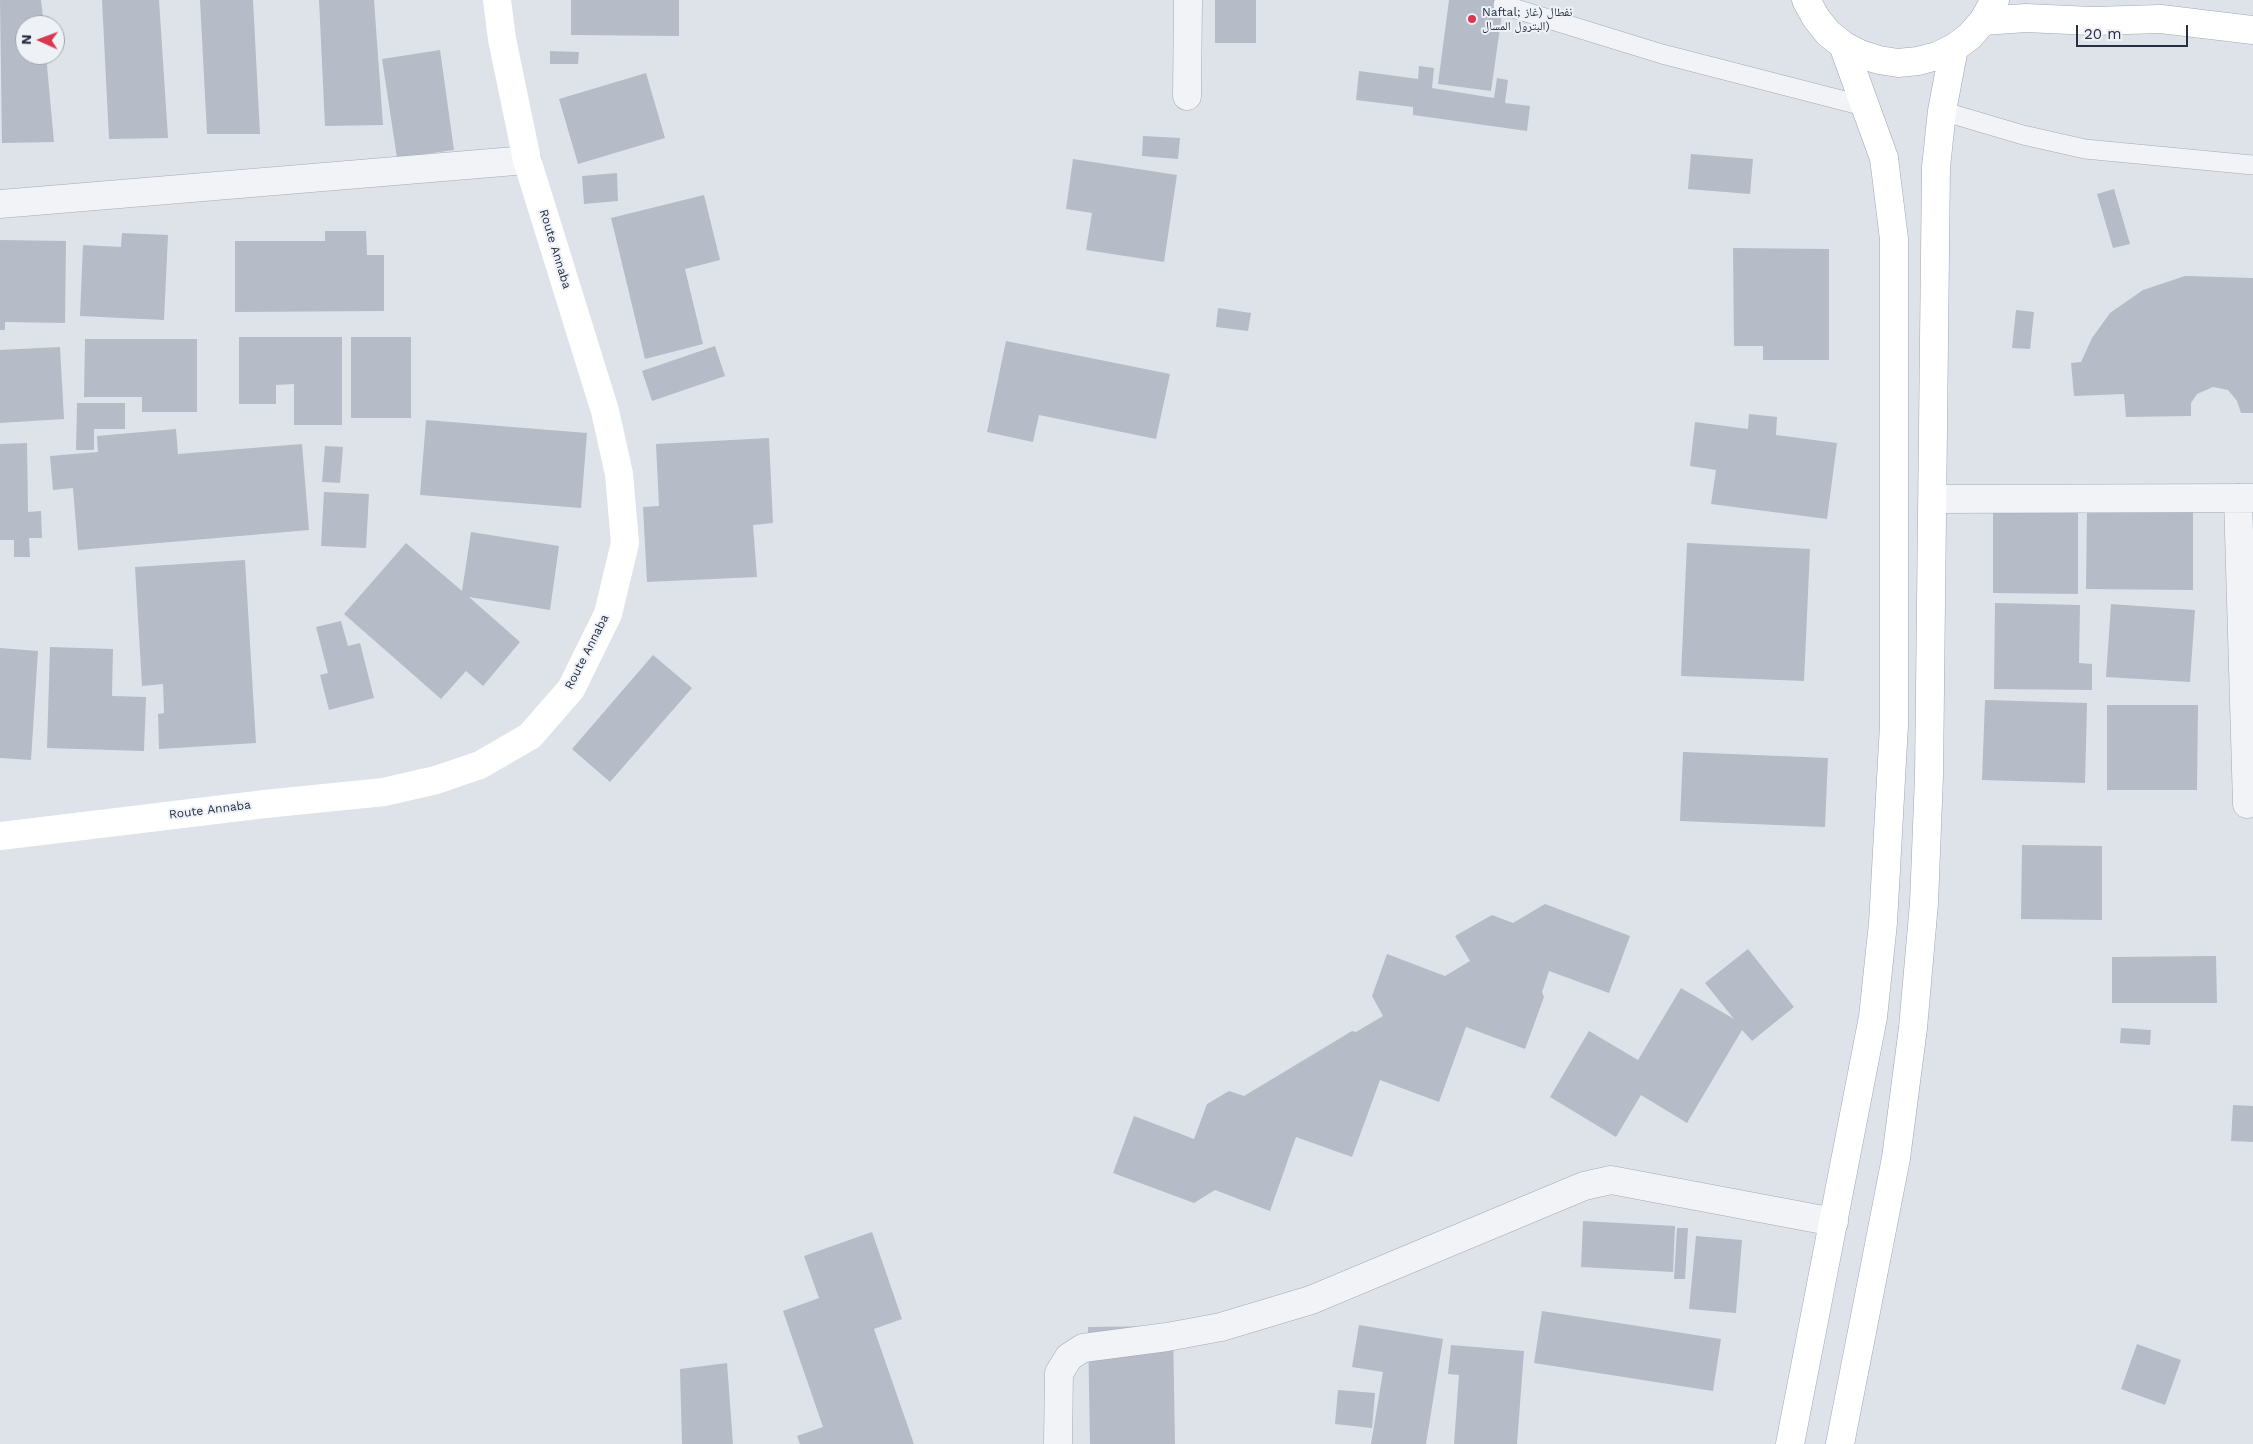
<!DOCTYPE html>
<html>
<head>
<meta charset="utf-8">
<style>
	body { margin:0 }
	#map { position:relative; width:2253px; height:1444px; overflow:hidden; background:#dee3e9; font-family:"Work Sans",sans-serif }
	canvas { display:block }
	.north { position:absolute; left:15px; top:15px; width:50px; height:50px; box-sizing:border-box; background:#eef2f7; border:1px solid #9ea4af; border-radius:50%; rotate:272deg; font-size:14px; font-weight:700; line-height:20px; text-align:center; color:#263042 }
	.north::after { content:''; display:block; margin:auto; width:18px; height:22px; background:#da3850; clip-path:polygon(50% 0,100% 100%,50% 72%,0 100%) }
	.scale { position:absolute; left:2076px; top:25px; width:112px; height:22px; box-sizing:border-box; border:2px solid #263042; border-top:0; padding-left:6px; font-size:15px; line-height:18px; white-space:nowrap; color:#263042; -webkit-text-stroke:4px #eef2f7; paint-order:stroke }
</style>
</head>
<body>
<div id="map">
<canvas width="2253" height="1444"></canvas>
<div class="north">N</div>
<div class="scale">20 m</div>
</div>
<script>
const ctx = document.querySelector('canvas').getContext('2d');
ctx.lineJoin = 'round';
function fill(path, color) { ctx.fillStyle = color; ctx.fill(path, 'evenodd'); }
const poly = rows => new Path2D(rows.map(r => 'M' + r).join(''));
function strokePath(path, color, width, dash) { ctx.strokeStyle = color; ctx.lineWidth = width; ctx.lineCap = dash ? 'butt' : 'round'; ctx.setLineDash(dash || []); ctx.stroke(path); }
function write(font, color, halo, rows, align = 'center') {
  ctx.font = font + ' "Work Sans","Noto Naskh Arabic",sans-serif'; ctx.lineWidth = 4; ctx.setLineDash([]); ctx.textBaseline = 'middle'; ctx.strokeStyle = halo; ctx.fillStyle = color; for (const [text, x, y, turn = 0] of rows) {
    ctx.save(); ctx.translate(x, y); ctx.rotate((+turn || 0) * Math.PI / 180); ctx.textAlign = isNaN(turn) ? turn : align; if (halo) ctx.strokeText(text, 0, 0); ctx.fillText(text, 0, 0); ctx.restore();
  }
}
fill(poly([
	[0,0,41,0,44,25,25,25,25,55,46,55,54,142,2,143],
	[102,0,159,0,168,138,109,139],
	[200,0,253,0,260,134,207,134],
	[319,0,374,0,383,125,325,126],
	[571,0,679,0,679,36,571,35],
	[1215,0,1256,0,1256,43,1215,43],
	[1449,0,1504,0,1491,91,1438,84],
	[440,50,454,150,397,158,382,59],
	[550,51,579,52,578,64,550,64],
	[1419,66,1434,68,1432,88,1494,98,1497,78,1508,80,1505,103,1530,106,1527,131,1413,115,1413,107,1356,100,1359,71,1418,79],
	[646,73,665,138,578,164,559,99],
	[1143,136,1180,138,1178,159,1142,156],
	[1691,154,1753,159,1750,194,1688,189],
	[1073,159,1177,175,1164,262,1086,250,1092,213,1066,209],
	[617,173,618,201,584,204,582,176],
	[2114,189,2130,244,2113,248,2097,194],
	[704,195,720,260,685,269,703,344,645,359,611,218],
	[325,231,366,231,367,255,384,255,384,311,235,312,235,241,325,241],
	[122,233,168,235,164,320,80,316,83,245,121,247],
	[0,240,66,241,65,323,5,322,5,330,0,330],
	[1733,248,1829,249,1829,360,1763,360,1763,346,1734,346],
	[2185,276,2253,278,2253,413,2241,413,2237,401,2228,390,2213,387,2197,394,2191,403,2191,416,2126,417,2124,394,2074,396,2071,363,2081,362,2092,338,2110,313,2143,290],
	[1218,308,1251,313,1248,331,1216,327],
	[2016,310,2034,312,2030,349,2012,348],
	[239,337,342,337,342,425,294,425,294,384,276,385,276,404,239,404],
	[351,337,411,337,411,418,351,418],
	[85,339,197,339,197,412,142,412,142,397,84,397],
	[1006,341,1170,374,1156,439,1039,415,1033,442,987,432],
	[715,346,725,376,652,401,642,371],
	[60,347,64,419,0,423,0,350],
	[77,403,125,403,125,429,94,429,94,450,76,450],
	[1749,414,1777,417,1776,435,1837,443,1827,519,1711,504,1716,470,1690,466,1695,422,1748,429],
	[426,420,587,433,581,508,420,495],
	[176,429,178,454,302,444,309,530,78,550,73,488,53,490,50,456,98,452,97,436],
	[769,438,773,523,753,525,757,577,647,582,643,507,659,506,656,444],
	[27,443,28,512,41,511,42,538,29,538,30,557,14,557,14,540,0,540,0,444],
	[325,446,343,447,340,483,322,482],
	[324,492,369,494,366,548,321,546],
	[2087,507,2193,508,2193,590,2086,589],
	[1993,510,2078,510,2078,594,1993,593],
	[471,532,559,546,550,610,469,597,520,642,483,686,466,671,441,699,344,614,406,543,462,591],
	[1687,543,1810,549,1804,681,1681,676],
	[245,560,256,743,159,749,158,714,164,713,163,684,142,686,135,567],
	[1995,603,2080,605,2079,663,2092,664,2092,690,1994,689],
	[2111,604,2195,610,2190,682,2106,677],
	[341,621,348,646,360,643,374,698,329,710,320,675,328,673,316,627],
	[50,647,113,649,112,696,146,697,144,751,47,748],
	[0,648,38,651,31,760,0,758],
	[653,655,692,688,610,782,572,749],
	[1985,700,2087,703,2085,783,1982,780],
	[2107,705,2198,705,2197,790,2107,790],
	[1683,752,1828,758,1825,827,1680,821],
	[2022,845,2102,846,2102,920,2021,919],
	[1545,904,1630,936,1609,993,1549,971,1542,992,1544,997,1525,1049,1466,1027,1439,1102,1380,1080,1352,1157,1296,1137,1270,1211,1215,1190,1194,1203,1113,1173,1134,1116,1194,1139,1207,1104,1229,1091,1244,1096,1352,1031,1356,1032,1383,1016,1372,996,1387,954,1445,976,1470,961,1455,936,1492,915,1513,923],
	[1748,949,1794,1007,1752,1041,1742,1030,1687,1123,1641,1095,1616,1137,1550,1097,1589,1031,1638,1060,1681,988,1734,1019,1705,983],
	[2216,956,2217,1003,2112,1003,2112,957],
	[2121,1028,2151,1030,2150,1045,2120,1043],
	[2233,1105,2253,1106,2253,1142,2231,1141],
	[1583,1221,1675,1226,1673,1272,1581,1267],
	[1677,1228,1688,1228,1685,1279,1674,1279],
	[872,1232,902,1319,874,1329,914,1444,800,1444,797,1436,823,1427,783,1311,819,1298,804,1256],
	[1696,1236,1742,1240,1736,1313,1689,1309],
	[1542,1311,1721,1339,1713,1391,1534,1363],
	[1359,1325,1443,1339,1426,1444,1371,1444,1383,1372,1352,1367],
	[1173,1326,1175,1444,1090,1444,1088,1327],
	[2137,1344,2181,1360,2165,1405,2121,1389],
	[1451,1345,1524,1351,1517,1444,1454,1444,1459,1375,1448,1374],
	[727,1363,733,1444,682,1444,680,1369],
	[1338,1390,1375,1393,1372,1428,1335,1424]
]), '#b5bcc7');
const lane = poly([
	[1503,5,1662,54,1864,106],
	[1942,111,2023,135,2085,149,2253,165]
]);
const street = poly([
	[1187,96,1188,0],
	[0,204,527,160],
	[2238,498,2247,804],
	[1934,499,2253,498],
	[1058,1444,1059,1373,1069,1357,1083,1348,1167,1337,1221,1327,1311,1300,1584,1186,1611,1180,1834,1222]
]);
const primary = poly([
	[1806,0,1816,18,1828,33,1843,45,1860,54,1879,60,1898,63,1918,61,1937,56,1954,48,1970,36,1983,21,1995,0],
	[1983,21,2026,18,2092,21,2161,19,2253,30],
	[1790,1444,1873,1017,1883,923,1894,725,1894,239,1884,158,1843,45],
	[1840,1444,1896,1158,1913,1028,1924,903,1929,776,1936,167,1942,111,1954,48]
]);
strokePath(lane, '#a3aab4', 20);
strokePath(street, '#a3aab4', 29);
strokePath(primary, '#9da7b6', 29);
strokePath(lane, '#f1f3f7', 19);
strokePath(street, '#f1f3f7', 28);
strokePath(poly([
	[0,836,265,804,384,792,436,780,480,765,530,736,571,689,608,614,625,543,619,474,605,411,527,160,502,39,497,0]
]), '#fff', 28);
strokePath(primary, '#fff', 28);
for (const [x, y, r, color] of [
	[1472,19,5,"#da3850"]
]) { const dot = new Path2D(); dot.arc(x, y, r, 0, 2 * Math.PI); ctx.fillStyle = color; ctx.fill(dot); strokePath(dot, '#eef2f7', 2); }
write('12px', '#263042', '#eef2f7', [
	["Naftal; نفطال (غاز",1482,12],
	["البترول المسال)",1482,26]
], 'left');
write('12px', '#263042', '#eef2f7', [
	["Route Annaba",555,249,73],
	["Route Annaba",587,652,-63],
	["Route Annaba",210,810,-7]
]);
</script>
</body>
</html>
